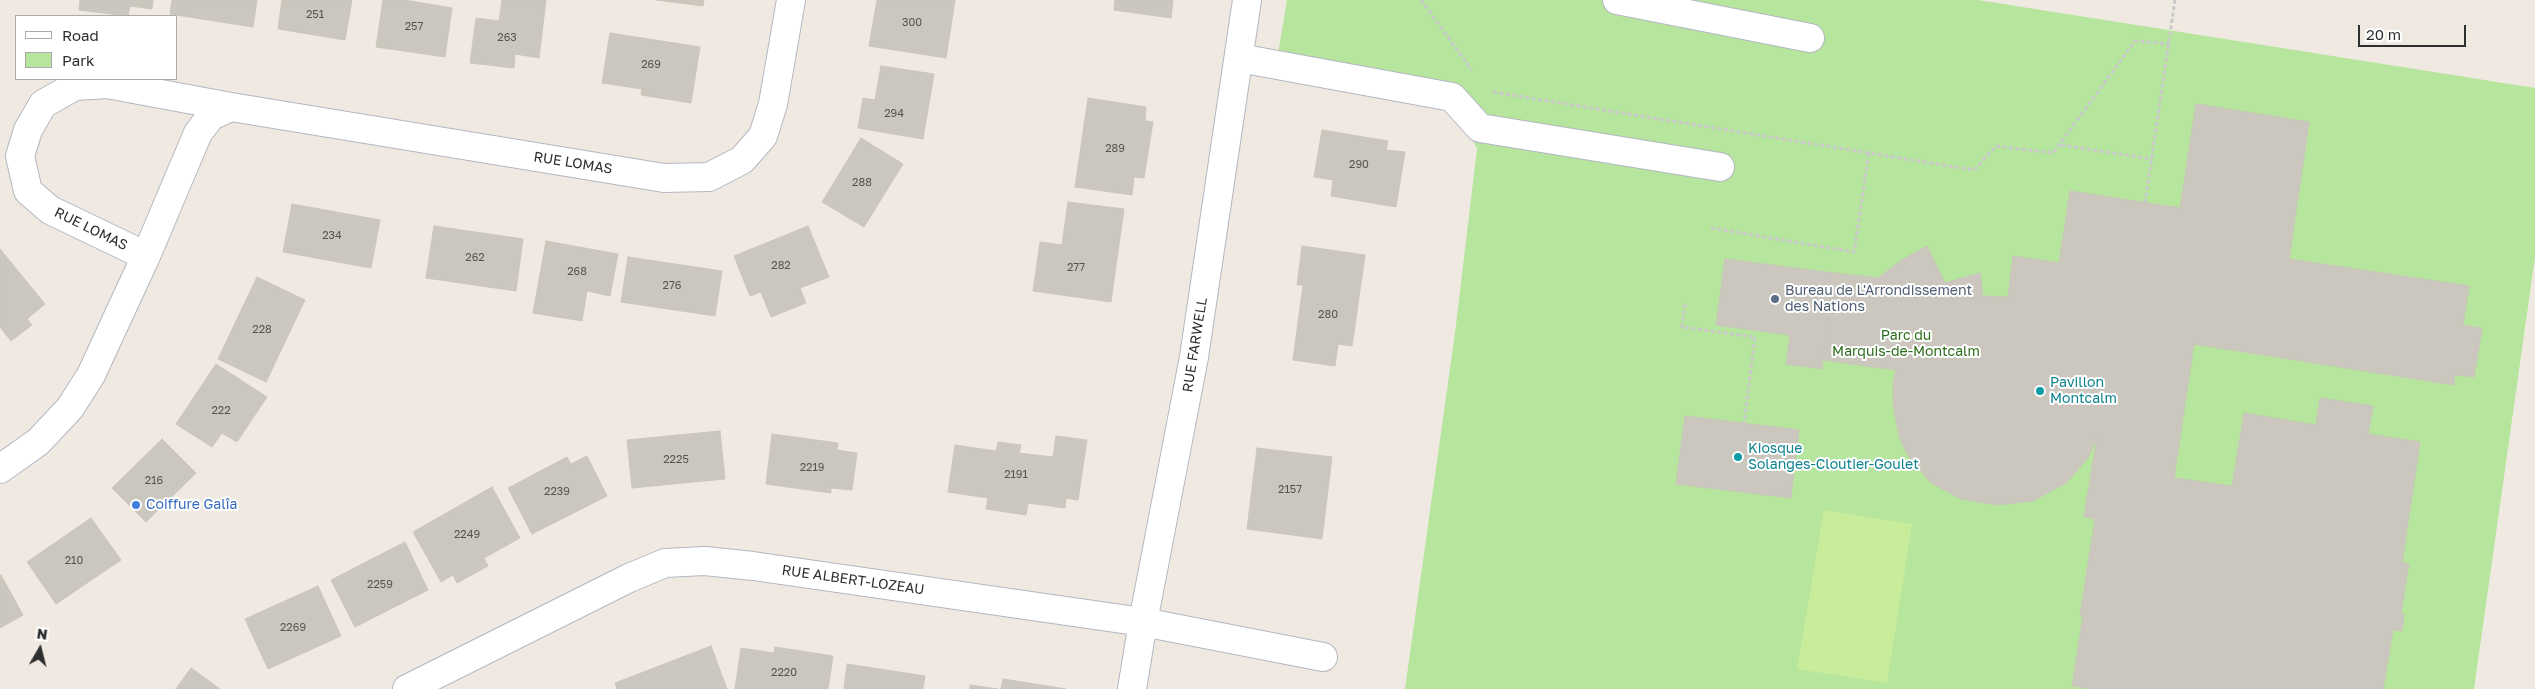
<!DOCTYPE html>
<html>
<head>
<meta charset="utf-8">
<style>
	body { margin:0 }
	#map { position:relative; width:2535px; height:689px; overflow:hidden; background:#efe9e1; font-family:"Golos Text",sans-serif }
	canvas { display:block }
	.legend { position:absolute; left:15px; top:15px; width:162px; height:65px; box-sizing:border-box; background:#fff; border:1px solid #ababab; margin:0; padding:6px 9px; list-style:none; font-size:15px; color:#2e2e2e }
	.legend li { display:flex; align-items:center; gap:10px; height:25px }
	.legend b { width:25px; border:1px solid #ababab }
	.north { position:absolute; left:15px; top:624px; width:50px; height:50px; -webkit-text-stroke:4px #fff; paint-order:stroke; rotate:8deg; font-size:14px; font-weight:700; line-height:20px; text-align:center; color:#2e2e2e }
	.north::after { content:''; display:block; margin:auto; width:18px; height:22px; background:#2e2e2e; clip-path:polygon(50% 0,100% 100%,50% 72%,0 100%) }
	.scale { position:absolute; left:2358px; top:25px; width:108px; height:22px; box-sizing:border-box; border:2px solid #2e2e2e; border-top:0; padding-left:6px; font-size:15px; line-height:18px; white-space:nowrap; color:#2e2e2e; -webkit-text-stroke:4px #fff; paint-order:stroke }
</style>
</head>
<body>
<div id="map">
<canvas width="2535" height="689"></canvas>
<ul class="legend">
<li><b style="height:6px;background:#fff"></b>Road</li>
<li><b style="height:14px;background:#b6e59e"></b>Park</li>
</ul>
<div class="north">N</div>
<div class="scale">20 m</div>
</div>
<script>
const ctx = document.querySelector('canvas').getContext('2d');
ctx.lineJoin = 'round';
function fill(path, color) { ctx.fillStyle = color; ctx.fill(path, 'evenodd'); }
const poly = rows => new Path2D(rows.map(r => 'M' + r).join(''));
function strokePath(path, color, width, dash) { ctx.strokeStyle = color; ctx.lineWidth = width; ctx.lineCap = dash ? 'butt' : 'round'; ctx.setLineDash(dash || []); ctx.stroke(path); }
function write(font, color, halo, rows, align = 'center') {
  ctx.font = font + ' "Golos Text",sans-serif'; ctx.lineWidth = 4; ctx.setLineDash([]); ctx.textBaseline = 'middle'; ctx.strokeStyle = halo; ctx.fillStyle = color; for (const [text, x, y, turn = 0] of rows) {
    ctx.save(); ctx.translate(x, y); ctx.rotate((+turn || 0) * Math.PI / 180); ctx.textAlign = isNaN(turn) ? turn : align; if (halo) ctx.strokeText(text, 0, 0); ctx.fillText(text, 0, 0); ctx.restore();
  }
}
fill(poly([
	[1287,0,1978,0,2535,88,2535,257,2474,689,1405,689,1455,333,1477,149,1449,86,1278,54]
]), '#b6e59e');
fill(poly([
	[1824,510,1912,524,1887,683,1797,669]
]), '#c9ec9a');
const building = poly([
	[80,0,153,0,152,9,130,6,128,16,79,10,80,0],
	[172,0,257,0,253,27,170,14,172,0],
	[282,0,352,0,345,40,278,29,282,0],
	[383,0,404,0,452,8,445,57,376,47,383,0],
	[502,0,546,0,539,58,515,54,514,68,470,63,476,18,499,21,502,0],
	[656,0,704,0,703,6,656,0],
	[877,0,955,0,946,58,869,46,877,0],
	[1115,0,1173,0,1171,18,1114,10,1115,0],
	[610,33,700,47,691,103,641,95,642,89,602,83,610,33],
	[881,66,934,74,923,139,858,128,863,98,875,100,881,66],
	[1088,98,1146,107,1145,121,1153,122,1144,178,1134,177,1132,195,1075,187,1088,98],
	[2196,104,2309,122,2289,259,2469,286,2463,325,2482,328,2474,377,2455,375,2454,385,2194,344,2174,478,2232,486,2244,413,2316,425,2320,398,2373,406,2368,434,2420,442,2402,563,2409,564,2401,613,2404,614,2402,631,2393,630,2383,689,2092,689,2072,686,2083,617,2080,616,2095,519,2084,517,2097,437,2088,458,2066,483,2033,501,1997,505,1961,499,1930,482,1907,454,1899,437,1893,403,1893,384,1896,370,1823,360,1834,273,1878,278,1902,260,1927,246,1945,283,1980,273,1983,296,2008,297,2013,256,2059,263,2070,191,2180,208,2196,104],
	[1322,130,1388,141,1386,150,1405,152,1396,207,1331,196,1333,180,1314,177,1322,130],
	[861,138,903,164,864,227,822,202,861,138],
	[1068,202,1124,209,1111,302,1033,291,1040,242,1062,245,1068,202],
	[292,204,380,220,371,268,283,252,292,204],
	[434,226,523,239,516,291,426,278,434,226],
	[808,226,829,277,800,288,806,303,771,317,761,292,750,296,734,256,808,226],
	[546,241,618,254,610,296,587,291,582,321,533,313,546,241],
	[1302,246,1365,255,1352,346,1338,344,1335,366,1293,360,1303,285,1297,285,1302,246],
	[0,249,45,304,27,319,32,325,11,341,0,327,0,249],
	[628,257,722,271,715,316,621,302,628,257],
	[1725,259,1834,273,1822,369,1786,364,1790,335,1716,325,1725,259],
	[257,277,305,300,266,382,218,359,257,277],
	[216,364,267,397,237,442,222,433,212,447,176,424,216,364],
	[1685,416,1799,430,1791,498,1676,484,1685,416],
	[720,431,725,479,632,488,627,440,720,431],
	[772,434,838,443,837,450,857,453,852,490,831,488,831,493,766,484,772,434],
	[1056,436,1087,440,1078,500,1066,498,1065,508,1028,503,1026,515,986,509,988,498,948,492,955,445,996,451,998,442,1021,445,1019,453,1053,457,1056,436],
	[162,439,196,473,146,522,112,488,162,439],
	[1257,448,1332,457,1322,539,1247,529,1257,448],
	[587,456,607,496,532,534,508,488,567,457,571,464,587,456],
	[492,487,520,538,484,558,488,566,457,583,453,575,441,582,413,532,492,487],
	[91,518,121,560,56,604,27,562,91,518],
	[405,542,428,590,355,627,331,580,405,542],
	[1,575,23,615,0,628,0,576,1,575],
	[318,586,341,636,268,669,245,619,318,586],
	[711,646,727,689,617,689,615,683,711,646],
	[775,647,833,656,828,689,735,689,741,648,774,653,775,647],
	[847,664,925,676,923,689,844,689,847,664],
	[191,668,220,689,176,689,191,668],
	[1003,679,1066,689,1001,689,1003,679],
	[970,685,998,689,970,689,970,685]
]);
fill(building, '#cbc7bf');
strokePath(building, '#cbc5ba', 1);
const minor = poly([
	[1617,0,1810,38],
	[1239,58,1452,97,1480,128,1720,167],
	[146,256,50,210,28,191,20,156,28,130,43,104,75,86,107,84,231,107],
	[0,469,38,442,70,408,91,375,146,256,198,133,211,116,231,107,664,178,709,177,742,160,763,136,773,104,791,0],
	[407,689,629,578,665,563,705,561,753,566,1143,622,1323,657],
	[1132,689,1143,622,1194,357,1247,0]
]);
strokePath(minor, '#b4b7c1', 30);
strokePath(poly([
	[1421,0,1472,70],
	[1493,92,1974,170,1996,146,2053,153,2135,41,2169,44],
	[2061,145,2152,159],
	[2145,203,2175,0],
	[1711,228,1854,252,1869,153],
	[1685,304,1682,327,1755,337,1744,424]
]), '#c9c9c9', 3, [4, 2.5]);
strokePath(minor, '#fff', 28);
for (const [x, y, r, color] of [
	[1775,299,5,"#5c6f8a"],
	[2040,391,5,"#0f9aa8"],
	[1738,457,5,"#0f9aa8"],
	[136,505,5,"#3f7fe0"]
]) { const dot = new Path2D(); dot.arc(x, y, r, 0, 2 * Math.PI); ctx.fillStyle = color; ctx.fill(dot); strokePath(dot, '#fff', 2); }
write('11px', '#555452', null, [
	["251",315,15],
	["300",912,23],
	["257",414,27],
	["263",507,38],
	["269",651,65],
	["294",894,114],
	["289",1115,149],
	["290",1359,165],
	["288",862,183],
	["234",332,236],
	["262",475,258],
	["282",781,266],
	["277",1076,268],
	["268",577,272],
	["276",672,286],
	["280",1328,315],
	["228",262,330],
	["222",221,411],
	["2225",676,460],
	["2219",812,468],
	["2191",1016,475],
	["216",154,481],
	["2157",1290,490],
	["2239",557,492],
	["2249",467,535],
	["210",74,561],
	["2259",380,585],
	["2269",293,628],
	["2220",784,673]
]);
write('14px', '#2e2e2e', '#fff', [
	["RUE LOMAS",573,163,9],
	["RUE LOMAS",91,229,26],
	["RUE FARWELL",1195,345,-81],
	["RUE ALBERT-LOZEAU",853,580,8]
]);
write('14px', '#4e5e75', '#fff', [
	["Bureau de L'Arrondissement",1785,291],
	["des Nations",1785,307]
], 'left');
write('14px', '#2c6e1b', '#fff', [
	["Parc du",1906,336],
	["Marquis-de-Montcalm",1906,352]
]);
write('14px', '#0d838f', '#fff', [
	["Pavillon",2050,383],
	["Montcalm",2050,399],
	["Kiosque",1748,449],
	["Solanges-Cloutier-Goulet",1748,465]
], 'left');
write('14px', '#366cbe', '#fff', [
	["Coiffure Galîa",146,505]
], 'left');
</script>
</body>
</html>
